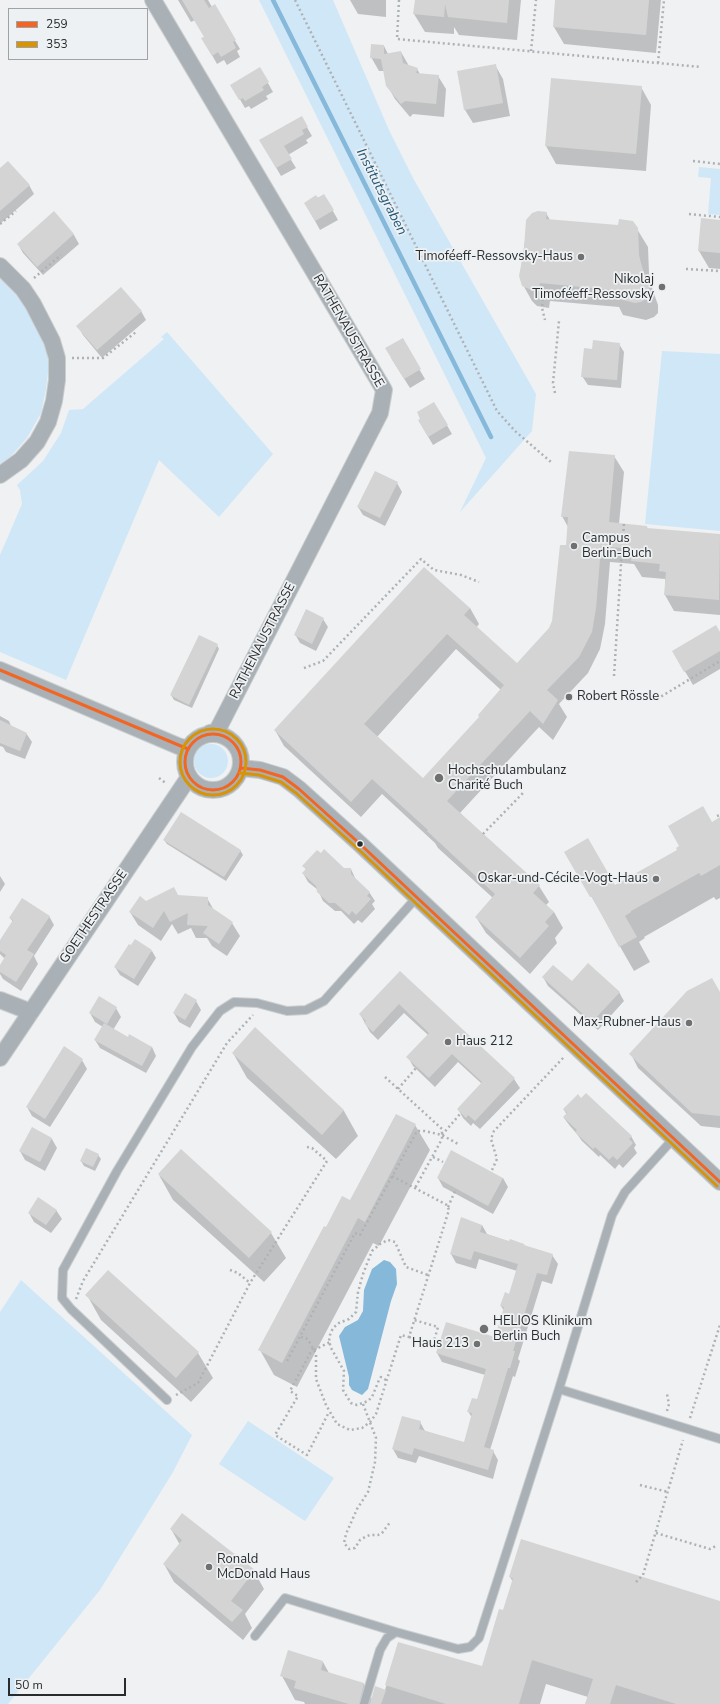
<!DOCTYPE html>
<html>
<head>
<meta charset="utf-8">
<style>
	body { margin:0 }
	#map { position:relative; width:720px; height:1704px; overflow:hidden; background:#eff1f2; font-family:"Nunito Sans",sans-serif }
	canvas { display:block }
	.legend { position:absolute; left:8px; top:8px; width:140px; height:52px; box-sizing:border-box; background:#eef1f3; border:1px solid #a0a2a3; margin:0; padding:5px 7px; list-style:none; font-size:12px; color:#2a2b2c }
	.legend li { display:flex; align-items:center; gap:8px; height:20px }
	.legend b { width:20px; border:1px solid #a0a2a3 }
	.scale { position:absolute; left:8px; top:1678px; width:118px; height:18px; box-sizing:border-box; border:2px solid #2a2b2c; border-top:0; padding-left:5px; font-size:12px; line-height:14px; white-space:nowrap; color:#2a2b2c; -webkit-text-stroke:3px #eef1f3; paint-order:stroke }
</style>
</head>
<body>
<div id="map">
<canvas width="720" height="1704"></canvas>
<ul class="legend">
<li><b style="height:5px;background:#f26522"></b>259</li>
<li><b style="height:5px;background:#d89407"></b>353</li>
</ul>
<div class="scale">50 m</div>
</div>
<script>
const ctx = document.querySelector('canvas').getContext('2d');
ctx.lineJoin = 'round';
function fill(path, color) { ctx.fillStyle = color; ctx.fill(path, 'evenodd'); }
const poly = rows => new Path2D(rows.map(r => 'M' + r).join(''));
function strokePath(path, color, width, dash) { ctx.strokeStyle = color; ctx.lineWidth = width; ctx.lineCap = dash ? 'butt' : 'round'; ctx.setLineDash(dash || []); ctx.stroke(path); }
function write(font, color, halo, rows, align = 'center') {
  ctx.font = font + ' "Nunito Sans",sans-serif'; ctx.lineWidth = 3.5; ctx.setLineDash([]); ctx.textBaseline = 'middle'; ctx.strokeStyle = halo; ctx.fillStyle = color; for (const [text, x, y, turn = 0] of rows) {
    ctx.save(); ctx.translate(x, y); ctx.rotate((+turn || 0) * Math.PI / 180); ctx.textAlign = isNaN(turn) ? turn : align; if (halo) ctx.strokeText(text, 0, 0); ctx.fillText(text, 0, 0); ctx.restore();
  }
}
fill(poly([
	[259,0,333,0,389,130,413,178,536,394,532,431,460,512,486,458],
	[699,167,720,169,720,215,708,214,711,178,698,177],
	[0,278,14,290,26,305,46,346,49,365,46,389,41,413,27,438,12,455,0,464],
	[167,332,273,454,219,517,159,460,66,680,0,652,0,555,22,504,20,490,17,485,43,461,61,433,69,410,83,409,164,339,161,337],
	[662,351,720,354,720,531,645,524],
	'194 761a17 17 0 1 1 34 0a17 17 0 1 1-34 0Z',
	[21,1280,192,1435,173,1472,100,1590,8,1704,0,1704,0,1312],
	[248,1421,334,1478,305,1521,219,1464]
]), '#d0e7f7');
fill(poly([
	[384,1260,390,1262,396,1269,397,1284,391,1301,368,1389,362,1395,352,1390,349,1385,349,1377,339,1336,345,1327,358,1320,363,1311,364,1290,372,1269]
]), '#85b8d9');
fill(poly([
	[178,0,208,0,212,7,214,6,240,49,237,51,240,57,227,65,224,60,217,64,203,39,205,37,195,20,191,22],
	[350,0,386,0,386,17,358,14],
	[416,0,521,0,517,40,459,35,454,27,454,34,425,32,414,14],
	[556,0,661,0,656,53,564,44,554,27],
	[384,46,388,54,401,52,409,66,417,69,420,74,438,76,446,89,444,117,413,114,410,117,395,99,387,85,384,71,379,71,371,57],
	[495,65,503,79,510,116,473,123,465,110],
	[260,69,273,92,266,96,268,99,251,109,249,106,245,108,232,86],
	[641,87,651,105,646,171,556,164,546,146],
	[301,117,312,136,306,140,308,143,288,155,296,168,281,176,260,140],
	[0,169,29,185,34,194,0,224],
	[324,195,338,220,320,230,305,203],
	[54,212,74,235,79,244,43,275,23,253,18,244],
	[546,213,550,220,637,229,648,247,649,273,651,285,658,305,658,313,654,317,646,320,623,315,619,307,550,301,549,308,537,306,532,301,522,283,520,276,528,218],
	[720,221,720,269,709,268,699,251],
	[141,311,146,320,102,358,83,335,78,326],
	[402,340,425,379,410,388,391,358],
	[619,344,624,352,621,388,588,385,582,376,593,350],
	[434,403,452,434,433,445,419,421],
	[614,456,624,472,619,524,647,527,648,529,720,535,720,615,674,611,665,595,665,579,642,577,634,564,610,562,605,624,600,649,588,673,559,704,567,717,553,740,539,727,460,813,539,886,549,902,546,905,554,912,563,928,555,938,557,943,530,974,486,933,476,917,493,898,438,848,435,843,382,794,361,817,284,746,275,730,470,608,479,624,476,628,517,664,550,629,553,621,567,547,568,527,562,516],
	[456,649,501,690,480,717,423,779,377,737],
	[397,483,402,492,385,526,363,515,358,507],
	[323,619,328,627,316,651,300,643,295,634],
	[720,634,720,669,693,685,673,651],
	[217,645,219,649,192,708,174,700,171,695],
	[0,716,9,721,11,726,26,733,32,742,25,759,6,752,3,747,0,746],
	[720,818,720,898,716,900,714,897,644,937,645,938,639,942,650,962,634,971,566,852,614,886,678,850,711,823],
	[164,840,240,850,243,855,226,881,167,844],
	[304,866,351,869,356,880,369,892,375,901,372,904,375,909,362,923,358,920,354,924,341,911,335,911,323,901,318,890,308,882,303,873,306,870],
	[0,876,5,884,0,892],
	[178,896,207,898,215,912,232,923,240,936,227,956,212,946,207,938,196,938,191,928,178,934,172,924,161,941,138,925,130,912,146,902],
	[49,916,54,925,34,956,38,964,21,991,3,979,0,974,0,967,5,959,0,954,0,942,13,922,10,918],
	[152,951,156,958,138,986,120,975,115,967],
	[400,972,514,1079,520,1088,480,1129,473,1123,471,1126,463,1118,458,1109,482,1084,458,1062,435,1087,413,1066,408,1057,428,1035,404,1013,378,1040,370,1032,360,1014],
	[543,977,619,992,624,1001,598,1030,548,986],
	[720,994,720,1128,701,1126,638,1068,631,1054],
	[196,1001,201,1010,190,1028,179,1022,174,1013],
	[116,1008,121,1017,113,1030,128,1038,152,1047,156,1056,146,1073,100,1048,95,1040,103,1027,95,1022,90,1013],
	[255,1029,344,1111,358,1136,336,1159,247,1078,233,1053],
	[82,1060,87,1069,50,1127,32,1116,27,1107],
	[582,1099,631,1136,636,1145,634,1148,637,1153,623,1168,619,1164,615,1169,600,1155,599,1157,582,1141,577,1134,570,1126,564,1118,567,1115,564,1110],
	[415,1125,430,1150,379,1246,373,1243,297,1387,274,1375,260,1350,326,1229],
	[32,1129,52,1139,57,1148,45,1171,25,1160,20,1151],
	[98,1155,101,1159,95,1171,84,1166,81,1161],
	[159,1175,271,1233,286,1258,264,1282,173,1200],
	[438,1178,503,1178,508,1187,493,1214,443,1187],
	[56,1210,62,1219,51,1233,34,1222,29,1213],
	[482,1225,487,1234,510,1242,524,1244,525,1247,552,1255,558,1264,552,1284,542,1281,518,1359,520,1361,515,1377,513,1376,490,1450,493,1451,498,1460,493,1479,419,1456,416,1463,398,1458,393,1449,420,1422,425,1431,464,1444,472,1418,468,1411,478,1400,485,1375,442,1362,437,1353,496,1338,504,1311,501,1306,510,1295,517,1271,479,1259,476,1269,456,1263,451,1254],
	[108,1271,198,1353,213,1378,191,1402,101,1320,87,1295],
	[171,1529,254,1571,264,1589,245,1614,252,1628,243,1640,174,1582,164,1564,180,1545],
	[510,1577,720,1602,720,1704,586,1704,588,1697,546,1684,540,1704,305,1704,304,1702,295,1700,282,1676,323,1662,329,1673,364,1684,372,1699,385,1690,399,1643,482,1667,504,1611,513,1582]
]), '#0003');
strokePath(poly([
	[273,0,491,437]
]), '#85b8d9', 4.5);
fill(poly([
	[182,0,204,0,209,8,215,4,236,40,233,42,236,48,221,57,218,52,212,56,201,38,204,37],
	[415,0,509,0,507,23,448,17,445,4,444,17,413,14],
	[555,0,649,0,646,35,553,27],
	[371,44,384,45,384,54,401,51,403,63,418,68,416,73,439,75,436,104,405,101,401,104,386,86,381,59,370,58],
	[496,64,503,103,464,110,457,71],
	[260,67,269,82,262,87,264,90,245,101,243,98,239,100,230,85],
	[551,78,642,86,636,154,545,146],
	[302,116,308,127,302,130,304,134,284,146,292,159,276,168,259,140],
	[8,161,30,185,0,211,0,168],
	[324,194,334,210,315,221,304,203,316,195,318,198],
	[54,211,74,234,37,267,17,244],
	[538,211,547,212,546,219,618,225,619,219,633,221,638,228,639,255,642,267,649,287,649,291,647,298,641,302,635,303,612,297,613,290,540,283,539,290,532,290,522,286,519,276,524,249,526,220,532,213],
	[701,218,720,220,720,253,698,251],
	[121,287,142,311,97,350,76,326],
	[403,338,421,369,404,379,385,348],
	[593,340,620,343,617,380,581,377,584,348,592,349],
	[434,402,448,425,428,437,418,420,420,419,417,412],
	[569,451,615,455,609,522,647,526,647,528,720,534,719,600,664,595,666,572,659,571,660,564,631,561,632,550,630,549,601,546,596,608,592,632,579,657,547,690,558,700,543,724,530,711,447,801,540,885,533,893,554,912,545,922,549,926,520,958,475,917,495,894,427,831,428,830,372,779,351,802,274,730,424,567,470,608,464,615,517,663,549,628,552,621,560,545,566,545,568,517,561,517],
	[447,634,504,685,478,715,479,717,423,778,364,724],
	[375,471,398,482,380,518,357,507],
	[306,609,324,618,312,644,294,635],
	[716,625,720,632,720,651,684,672,672,651],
	[199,635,218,644,189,705,170,695],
	[0,720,27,733,20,751,0,743],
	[703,806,712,822,720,817,720,865,701,876,699,873,631,911,631,912,625,916,637,937,619,947,592,897,590,897,564,852,588,838,615,885,677,850,676,848,679,846,668,826],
	[181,812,241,850,224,877,163,840],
	[324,849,344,868,351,868,351,874,370,892,367,896,371,899,356,915,352,911,349,915,335,903,329,903,317,892,316,886,302,873,306,869,302,866,317,850,321,853],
	[174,887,178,895,208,897,208,905,233,922,219,944,203,933,208,926,187,925,188,913,170,922,164,911,153,928,129,912,140,896,146,901],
	[22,898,50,916,27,950,34,954,16,982,0,972,0,965,6,955,0,951,0,940,13,920,9,918],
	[135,939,152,950,134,979,114,967,129,944,131,945],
	[588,963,620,992,592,1022,542,977,553,965,572,981],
	[400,971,515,1078,475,1121,468,1115,466,1118,457,1109,482,1082,452,1054,429,1078,406,1057,429,1033,399,1004,373,1032,364,1023,366,1021,359,1014],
	[712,978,720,992,720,1116,692,1113,629,1054,687,991],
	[185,993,197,1000,185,1020,173,1013],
	[99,996,117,1007,107,1024,89,1013],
	[104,1023,128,1037,129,1034,152,1047,142,1066,94,1040],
	[255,1027,344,1110,322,1135,232,1053],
	[64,1046,83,1059,45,1119,26,1107],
	[586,1093,632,1136,629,1139,633,1143,617,1160,613,1156,609,1160,595,1147,593,1149,575,1132,577,1130,563,1117,567,1113,563,1109,578,1094,581,1098],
	[396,1114,416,1124,365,1222,358,1218,282,1363,258,1350,324,1226,326,1227,342,1196,350,1200],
	[32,1127,52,1138,40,1162,19,1151],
	[86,1148,99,1154,93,1167,80,1161],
	[181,1149,272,1232,249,1258,158,1174],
	[451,1150,503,1178,488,1206,437,1178],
	[38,1197,57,1210,46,1225,28,1213],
	[461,1217,482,1225,480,1232,509,1241,510,1239,524,1244,524,1245,553,1254,547,1275,537,1273,513,1351,515,1351,510,1368,508,1368,484,1447,494,1450,488,1470,414,1448,412,1455,392,1449,402,1416,421,1421,419,1429,464,1442,472,1413,467,1412,472,1398,477,1399,486,1369,436,1353,446,1322,495,1337,504,1307,500,1306,505,1292,509,1294,518,1264,474,1251,471,1260,450,1254],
	[108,1270,199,1352,176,1378,85,1295],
	[182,1513,255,1570,231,1601,243,1610,232,1622,163,1564,182,1540,170,1529],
	[521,1539,720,1601,720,1704,676,1704,616,1685,610,1704,585,1704,593,1679,532,1660,519,1704,446,1704,385,1685,398,1642,482,1666,499,1609,503,1610,513,1578,509,1577],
	[288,1650,323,1661,321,1670,364,1683,359,1704,349,1704,294,1688,296,1681,280,1676],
	[375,1686,386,1690,381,1704,370,1704]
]), '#d4d4d4');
const lane = poly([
	[559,1389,720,1439],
	[167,1400,71,1309,62,1298,63,1270,117,1171,192,1047,220,1011,234,1002,257,1003,287,1011,306,1010,324,1001,417,897],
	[255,1636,285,1598,396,1632],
	[364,1704,380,1650,387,1638,396,1632,458,1649,470,1647,479,1638,559,1389,612,1215,625,1192,674,1138]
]);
const street = poly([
	[153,0,384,390,380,413,219,727,216,732,210,733],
	[0,266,23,289,33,304,52,341,57,358,57,380,54,401,48,422,37,442,21,460,0,475],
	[0,670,178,746,188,749],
	'185 762a28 28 0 1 1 56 0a28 28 0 1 1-56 0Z',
	[241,768,260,770,283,777,299,789,360,844,720,1182],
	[0,1000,31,1012],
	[0,1058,189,777]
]);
strokePath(lane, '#cccdce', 10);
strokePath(street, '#cccdce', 18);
strokePath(poly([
	[295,0,497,411,515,431,551,462],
	[399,0,397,39,701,67],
	[531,51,536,0],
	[658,63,664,0],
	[693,161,720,164],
	[689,214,720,217],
	[0,224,16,211],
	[686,269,720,271],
	[34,278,61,255],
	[544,289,542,308,545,320],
	[72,358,103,358,136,332],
	[555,393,553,383,559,321],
	[623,541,624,521],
	[304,668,323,661,421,559,434,570,461,575,479,582],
	[614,676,622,548],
	[657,699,720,661],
	[159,778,167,784],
	[717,816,720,815],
	[483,834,524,792],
	[385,1077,442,1129,442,1139,415,1188],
	[398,1089,416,1068],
	[442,1135,460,1114],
	[433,1157,443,1162],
	[492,1170,497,1159,491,1139,494,1131,564,1057],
	[448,1207,456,1189],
	[230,1270,238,1273,250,1283],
	[76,1299,83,1281,227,1043,253,1015],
	[301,1337,306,1338,310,1343,316,1354,316,1379,326,1405,337,1424,350,1430,362,1428,370,1422,376,1414,401,1335,409,1337,449,1210,447,1205,392,1176],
	[409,1337,433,1344,438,1327,414,1320],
	[313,1348,290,1391,298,1396,275,1435,307,1455,329,1412],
	[314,1350,330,1342],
	[287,1361,355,1233,360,1235,417,1131,425,1131,442,1135,458,1144],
	[386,1380,381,1377,379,1380,372,1397,368,1401,357,1405,351,1403,343,1390,344,1371,331,1348,329,1341,330,1335,333,1328,339,1323,349,1319,356,1312,358,1292,363,1274,372,1251,380,1244,388,1240,395,1242,406,1267,428,1275],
	[176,1395,198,1383,250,1283,327,1161,312,1148,307,1147],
	[363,1404,376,1438,375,1462,368,1492,357,1509,346,1534,344,1543,349,1549,355,1548,360,1540,365,1537,370,1535,378,1535,382,1533,391,1521],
	[667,1411,669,1404,667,1394],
	[690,1418,720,1325],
	[640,1485,668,1492],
	[656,1533,710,1549,716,1546],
	[636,1582,643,1575,683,1440]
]), '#adb2b6', 2.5, [2, 3]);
strokePath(lane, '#a9b1b6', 8);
strokePath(street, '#a9b1b6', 16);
strokePath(poly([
	[0,670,188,749],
	'185 762a28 28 0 1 1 56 0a28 28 0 1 1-56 0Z',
	[241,768,260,770,283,777,299,789,360,844,720,1182]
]), '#f26522', 3);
strokePath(poly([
	'180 762a33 33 0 1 1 66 0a33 33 0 1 1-66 0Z',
	[240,773,259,775,281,782,296,793,357,848,717,1186]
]), '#d89407', 3);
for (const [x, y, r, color] of [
	[581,257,4,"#6f7071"],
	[662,287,4,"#6f7071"],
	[574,546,4,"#6f7071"],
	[569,697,4,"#6f7071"],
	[439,778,5,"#6f7071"],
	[360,844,3.5,"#2a2b2c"],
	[656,879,4,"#6f7071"],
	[689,1023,4,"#6f7071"],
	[448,1042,4,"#6f7071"],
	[484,1329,5,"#6f7071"],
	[477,1344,4,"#6f7071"],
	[209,1567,4,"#6f7071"]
]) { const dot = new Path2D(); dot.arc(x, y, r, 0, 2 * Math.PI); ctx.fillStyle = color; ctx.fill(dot); strokePath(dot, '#eef1f3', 1.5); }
write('13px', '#2a2b2c', '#eef1f3', [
	["Timoféeff-Ressovsky-Haus",573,257,"right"],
	["Nikolaj",654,280,"right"],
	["Timoféeff-Ressovsky",654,295,"right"],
	["Campus",582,539],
	["Berlin-Buch",582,554],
	["Robert Rössle",577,697],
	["Hochschulambulanz",448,771],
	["Charité Buch",448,786],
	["Oskar-und-Cécile-Vogt-Haus",648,879,"right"],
	["Max-Rubner-Haus",681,1023,"right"],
	["Haus 212",456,1042],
	["HELIOS Klinikum",493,1322],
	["Berlin Buch",493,1337],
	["Haus 213",469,1344,"right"],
	["Ronald",217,1560],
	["McDonald Haus",217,1575]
], 'left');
write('13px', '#2a2b2c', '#eef1f3', [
	["RATHENAUSTRASSE",348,331,60],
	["RATHENAUSTRASSE",263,641,-63],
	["GOETHESTRASSE",94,917,-56]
]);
write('italic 14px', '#225879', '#eef1f3', [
	["Institutsgraben",381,192,63]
]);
</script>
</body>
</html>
